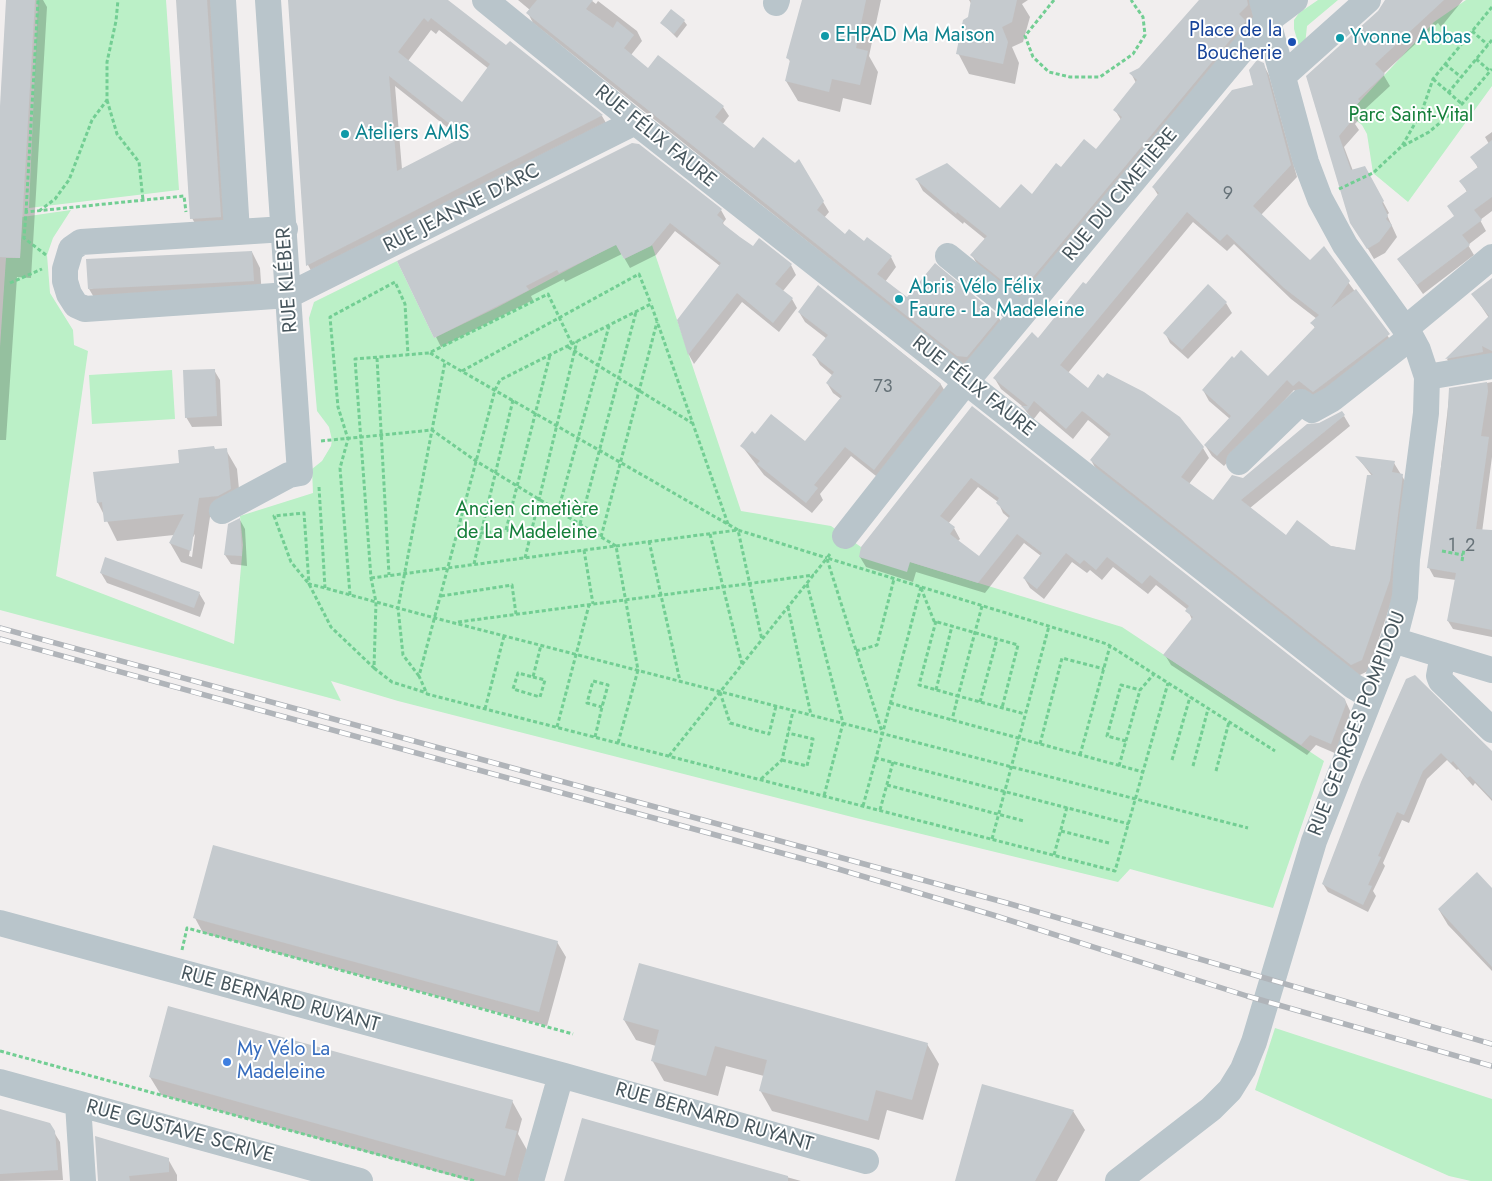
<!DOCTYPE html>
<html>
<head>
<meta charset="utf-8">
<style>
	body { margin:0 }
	canvas { display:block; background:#f1eeee }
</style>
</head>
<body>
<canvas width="1492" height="1181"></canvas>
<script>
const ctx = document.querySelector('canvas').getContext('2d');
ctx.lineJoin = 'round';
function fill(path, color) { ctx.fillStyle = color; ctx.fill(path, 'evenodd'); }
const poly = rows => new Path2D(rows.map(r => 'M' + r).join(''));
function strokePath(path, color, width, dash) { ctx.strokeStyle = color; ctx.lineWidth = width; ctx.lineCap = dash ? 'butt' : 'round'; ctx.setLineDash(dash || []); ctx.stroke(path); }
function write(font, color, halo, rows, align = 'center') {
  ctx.font = font + ' Jost,sans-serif'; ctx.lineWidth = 4; ctx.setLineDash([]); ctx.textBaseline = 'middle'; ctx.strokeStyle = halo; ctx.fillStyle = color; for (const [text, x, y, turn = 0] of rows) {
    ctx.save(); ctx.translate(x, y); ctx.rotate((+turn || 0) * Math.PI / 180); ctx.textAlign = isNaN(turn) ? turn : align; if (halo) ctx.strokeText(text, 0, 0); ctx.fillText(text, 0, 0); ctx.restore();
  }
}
fill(poly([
	[38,0,166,0,179,190,29,208],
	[1318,0,1338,0,1307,26,1305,45,1299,46,1294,29,1294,20,1299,13],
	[1466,0,1492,0,1492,86,1408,202,1373,173,1367,134,1362,125,1348,114,1434,22],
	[71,210,53,238,47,255,50,293,73,330,74,345,88,351,56,576,234,644,243,545,240,516,313,493,312,469,322,461,331,446,332,440,329,427,317,411,309,318,314,302,397,261,434,338,496,308,616,244,624,259,652,245,741,511,831,526,861,547,1122,627,1324,761,1273,908,1130,869,1118,882,856,818,398,701,331,681,341,701,0,610,0,347,6,258,20,258,22,217],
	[172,370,175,419,92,424,89,375],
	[1275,1028,1492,1099,1492,1181,1471,1181,1449,1176,1255,1090]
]), '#bbf0c7');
fill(poly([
	[8,0,43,0,47,7,31,278,17,277,6,440,0,440,0,127],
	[177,0,217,0,232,237,203,238,192,218],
	[289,0,446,0,506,46,510,42,602,116,609,128,315,278,308,265],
	[431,30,436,34,439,30,489,69,462,104,408,61],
	[395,86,462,139,402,169],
	[518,0,591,0,596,4,598,1,637,31,642,41,631,55,648,69,723,107,729,116,722,125,755,150,796,165,799,161,829,212,824,218,845,235,865,243,891,257,896,267,885,282,907,299,999,318,1005,328,964,366,533,23,528,13,530,10],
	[804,0,881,0,869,56,878,72,871,105,843,98,840,112,798,101,786,81,791,63,788,58],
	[969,0,1028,0,1022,4,1030,17,1023,42,1012,47,1019,63,1015,84,969,74,958,53,969,18,972,5],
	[1201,0,1251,0,1254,17,1026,305,978,266,972,255,985,239,964,222,963,224,923,191,917,180,1000,210,1032,195,1061,169,1096,150,1121,120,1115,110,1136,83,1131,73,1140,69],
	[1387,0,1463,0,1441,27,1438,23,1383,74,1390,86,1364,110,1365,113,1355,124,1359,130,1344,147,1353,171,1370,178,1389,213,1387,215,1397,237,1385,253,1374,259,1359,234,1307,76,1379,12],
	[684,21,687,25,677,38,662,23],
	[1263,64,1269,75,1297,177,1261,215,1311,262,1323,248,1395,346,1320,402,1300,396,1294,390,1224,466,1212,456,1205,445,1230,419,1209,401,1203,390,1268,377,1315,328,1312,323,1317,319,1291,299,1234,244,1227,251,1193,222,1068,373,1088,390,1203,448,1209,458,1189,484,1213,501,1319,425,1344,416,1350,426,1250,508,1286,537,1356,551,1372,476,1358,458,1394,463,1408,486,1395,591,1368,671,1358,676,1097,471,1091,460,1110,438,1092,423,1088,420,1073,439,1040,411,1033,420,1022,406,1001,389,995,379,1038,339,1086,285,1158,195,1153,187,1254,86],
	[1492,132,1492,211,1480,220,1486,231,1468,245,1474,255,1423,294,1398,259,1455,217,1467,192,1461,181,1478,168,1472,157,1489,144,1485,137],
	[721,210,726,219,723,223,726,228,753,247,791,265,796,275,783,291,792,299,797,308,779,332,742,302,694,364,689,355,678,320,720,266,675,231,656,255,630,268,622,254,565,282,564,279,531,296,533,300,441,347,399,262],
	[252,252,260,268,262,296,98,304,89,289],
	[819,287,940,383,946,393,881,480,851,456,820,494,823,500,812,513,764,475,742,446,756,436,805,443,841,399,833,393,827,383,833,376,820,365,814,355,827,339,805,322,799,312],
	[1492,287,1492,362,1451,367,1447,359,1489,318,1473,294],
	[1226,303,1232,313,1188,359,1170,343,1165,333],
	[214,370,220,380,222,426,192,427,186,417],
	[1492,382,1492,457,1481,540,1492,541,1492,637,1453,629,1448,621,1456,580,1434,577,1429,568,1450,390],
	[972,408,1345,700,1352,715,1337,754,1316,745,1307,755,1171,665,1165,655,1192,620,1188,610,1156,585,1148,594,1113,567,1102,580,1090,570,1087,573,1072,562,1044,599,1030,588,1024,578,1041,556,1024,543,985,593,916,572,913,582,866,567,860,557],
	[978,487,998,502,1003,513,1010,519,979,558,958,541,960,539,954,528,948,524],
	[226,450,237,469,241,509,229,515,210,517,202,569,181,562,170,543,174,535,117,541,98,503,95,473,181,464],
	[195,534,192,557,189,556,192,539],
	[240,520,245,529,247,566,231,564,225,555],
	[101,573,199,593,205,603,200,617,107,583],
	[1387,724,1492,753,1492,801,1475,783,1473,786,1458,769,1457,770,1447,760,1427,779,1409,823,1402,820,1383,863,1385,866,1373,891,1376,896,1368,912,1328,892,1323,884],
	[1492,890,1492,971,1448,925,1439,910],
	[195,918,557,942,566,957,547,1026,203,933],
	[624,1020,927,1044,939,1064,923,1120,887,1110,879,1140,772,1111,760,1090,764,1076,726,1066,718,1096,664,1081,652,1060,656,1046,636,1040],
	[150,1077,512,1101,522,1119,518,1134,527,1150,518,1181,471,1181,161,1095],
	[0,1110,49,1124,60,1142,63,1180,0,1181],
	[1073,1111,1085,1130,1057,1181,956,1181],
	[582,1120,801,1181,565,1181],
	[168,1159,177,1175,177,1181,99,1181]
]), '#0003');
fill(poly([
	[6,0,35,0,20,258,0,257,0,106],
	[176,0,207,0,221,217,190,219],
	[288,0,448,0,506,45,510,41,603,115,306,266],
	[424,18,428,22,431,18,490,64,462,102,398,52],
	[389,76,465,136,397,171],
	[537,0,593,0,586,9,613,28,617,21,634,35,624,48,648,68,658,55,724,106,715,117,745,141,754,148,763,137,795,163,799,159,824,201,817,210,845,234,849,229,864,241,867,237,892,256,877,274,907,297,935,263,1000,317,967,357,957,356,526,13],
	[802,0,866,0,856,48,868,51,860,85,832,79,829,92,785,81,790,60,786,58],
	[971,0,1017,0,1012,22,1002,27,1008,42,1003,64,956,54,963,20,968,17],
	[1199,0,1247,0,1248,5,1239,14,1246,21,1019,294,970,255,987,236,957,212,956,214,915,179,947,163,1000,208,1021,184,1032,194,1056,163,1061,167,1084,139,1096,149,1122,117,1113,110,1137,80,1129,73,1139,68],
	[1385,0,1444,0,1375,64,1385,74,1358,99,1360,101,1348,114,1354,118,1339,136,1351,170,1365,166,1384,201,1382,203,1388,216,1386,219,1392,225,1379,242,1367,249,1350,223,1306,76,1378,11],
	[671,9,685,20,674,34,660,23],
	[1257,60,1264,63,1291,165,1253,206,1310,260,1324,246,1344,273,1350,281,1331,308,1356,289,1390,334,1313,392,1299,381,1293,386,1287,380,1217,456,1204,445,1231,416,1202,390,1232,356,1234,358,1241,350,1268,376,1315,327,1310,323,1319,315,1284,288,1227,234,1220,241,1187,212,1060,365,1088,388,1098,374,1103,378,1107,373,1144,392,1180,417,1204,447,1181,477,1213,500,1232,475,1243,478,1307,424,1319,423,1342,411,1345,415,1241,500,1286,535,1297,520,1331,546,1355,550,1367,475,1373,475,1355,456,1395,461,1392,472,1403,474,1390,580,1362,660,1351,665,1090,460,1111,434,1085,413,1082,411,1066,429,1034,401,1027,411,1021,406,1028,406,993,378,1032,332,1038,338,1083,282,1086,284,1159,193,1152,187,1232,90,1253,85,1249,70],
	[1492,140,1492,197,1474,210,1482,220,1462,235,1470,245,1417,285,1397,259,1454,216,1447,206,1467,191,1459,181,1478,167,1470,157],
	[632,143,639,144,722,209,717,215,724,221,722,223,740,237,753,246,759,238,792,264,775,284,793,298,773,323,737,293,688,355,677,320,721,263,670,223,651,246,624,259,616,245,559,273,557,270,526,286,529,290,434,338,397,261],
	[252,251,254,281,88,289,86,259],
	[1492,278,1492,351,1482,346,1483,352,1445,359,1489,316,1471,294],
	[1208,284,1227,302,1182,350,1163,333],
	[818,285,941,384,874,470,845,447,814,485,818,488,806,503,757,464,760,461,740,446,752,431,755,434,771,414,805,441,842,396,826,383,834,372,812,355,828,335,798,312],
	[215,369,217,416,185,418,183,370],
	[1487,382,1488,391,1481,436,1489,437,1476,529,1492,530,1492,630,1447,621,1456,573,1427,568,1447,423,1449,388],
	[972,406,1345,699,1346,704,1331,744,1310,735,1301,745,1163,655,1193,617,1185,611,1189,606,1150,575,1142,584,1107,557,1096,570,1084,560,1080,564,1066,553,1037,589,1023,578,1042,553,1017,534,978,583,910,562,907,572,859,557,861,547],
	[971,478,999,498,996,503,1010,516,979,556,950,534,955,527,940,516],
	[214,446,215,449,227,448,231,489,218,496,199,498,191,551,169,543,184,514,104,522,102,502,97,503,93,472,179,463,178,450],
	[240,518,242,556,224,555,228,524],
	[105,557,200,592,194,608,100,573],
	[1415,675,1492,751,1492,799,1470,776,1467,778,1453,761,1451,763,1441,753,1423,771,1404,815,1397,812,1378,856,1381,857,1368,885,1372,886,1363,905,1322,884,1361,782,1386,724,1406,679],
	[213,845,558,941,539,1012,193,918],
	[1477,872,1492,888,1492,967,1438,909],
	[639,963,928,1043,912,1100,876,1090,868,1121,759,1091,767,1060,715,1046,706,1076,651,1061,659,1030,623,1020],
	[168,1006,513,1100,505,1128,517,1131,505,1176,149,1077],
	[982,1084,1074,1110,1035,1181,955,1181],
	[0,1109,50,1123,55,1131,58,1170,0,1174],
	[582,1118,788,1176,788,1181,564,1181],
	[95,1136,169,1158,169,1172,129,1176,130,1181,98,1181]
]), '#c5cace');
strokePath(poly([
	[1054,0,1025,36,1033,57,1049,72,1070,77,1100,77,1133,54,1145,35,1143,17,1131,0],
	[1472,31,1488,45],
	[1476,59,1490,71],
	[1445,64,1461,77],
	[1433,79,1462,104],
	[1448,93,1492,40],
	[107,100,117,134,139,162,143,200],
	[1403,146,1429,132,1462,104,1492,69],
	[1339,189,1373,173,1402,146,1422,111,1433,79,1492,7],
	[39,211,55,199,69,180,92,120,107,100,107,62,116,21,118,0],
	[26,212,38,0],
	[46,255,24,238,26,212,184,196,186,212],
	[10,283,42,269],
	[572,344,548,294,429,353,355,359,371,578,376,602,374,668,331,627,309,584,291,562,274,516,304,513,309,584,325,588,376,602,398,608,435,618,1248,828],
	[568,347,692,423],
	[430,353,738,530,762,640],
	[377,358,389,575],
	[462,371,639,274,651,304],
	[513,400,481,533,532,528],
	[321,441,432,430,476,461,616,546,638,670,618,743],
	[319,487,325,588],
	[558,511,609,326],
	[580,524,636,312],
	[728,524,651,304,500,380,495,390,419,676,427,694,1115,871,1168,683],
	[506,530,550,355],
	[710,534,742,664],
	[601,537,657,322],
	[649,541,680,681],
	[584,550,593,604],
	[1442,551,1463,555],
	[830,554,827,558,1107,644,1275,751],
	[525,558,577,341],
	[827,559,882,732],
	[1462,561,1464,549],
	[474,564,481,533],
	[371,578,738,530,827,558],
	[807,584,843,723,824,796],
	[921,587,876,758,1129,824],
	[921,588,934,621,1018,645,1002,708],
	[350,595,340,468,348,439,338,407,330,317,395,282,405,304,408,355],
	[441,596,512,585,516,614],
	[982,606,958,696,1025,714],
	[788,607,811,715],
	[936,621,919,685,958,696,952,720],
	[458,622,814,575],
	[856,651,877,645,894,579],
	[374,668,392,682,427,693],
	[419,676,403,655,398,608,445,362],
	[533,677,545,680,540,697,513,689,518,673,533,677,541,645],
	[936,690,952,626],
	[720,692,730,723,769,734,776,706],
	[980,702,997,639],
	[890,703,1143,772],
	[485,709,504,636],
	[557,727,589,605],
	[595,737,602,707,608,685,593,681,587,703,602,707],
	[1126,741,1107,736,1121,685,1140,690],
	[1040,744,1062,658,1104,669],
	[1080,755,1110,646],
	[669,756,827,558],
	[782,760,807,766,813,739,788,733],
	[1172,760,1190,697],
	[1119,766,1140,690,1154,674],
	[1193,766,1208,709],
	[1216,771,1229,722],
	[761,779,782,760,793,711],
	[887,785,1024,821],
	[863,806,876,758],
	[880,810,893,762],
	[1061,831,1109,843],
	[992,839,1049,626],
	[1054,855,1067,807],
	[182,950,187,928,573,1034],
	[0,1051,475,1181]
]), '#72ce93', 3, [4, 2.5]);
strokePath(poly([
	[223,0,237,232],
	[485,0,635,122,1353,686,1370,696],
	[776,3,777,0],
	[1283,76,1368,0],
	[285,229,81,242,71,249,65,269,65,281,69,294,76,305,85,309,289,295,635,122],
	[948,256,1021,315],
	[1405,329,1492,257],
	[1427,377,1492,366],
	[1239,462,1301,402,1312,410,1332,399,1411,337],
	[222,511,289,475,300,473,268,0],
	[845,536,966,382,1257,32,1267,21,1295,0],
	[1393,640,1492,670],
	[1443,655,1439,676,1441,681,1492,730],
	[0,923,561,1075],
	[0,1082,360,1181],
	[78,1104,83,1181],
	[531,1181,561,1075,866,1161],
	[1118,1181,1211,1109,1230,1090,1243,1069,1254,1042,1314,841,1396,632,1405,597,1407,559,1426,413,1427,377,1418,350,1411,337,1345,245,1320,199,1306,162,1262,0]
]), '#b9c5cb', 26);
const rail = poly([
	[0,628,1007,903,1492,1044],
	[0,639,818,863,993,915,1247,996,1492,1066]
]);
strokePath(rail, '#b0b4b9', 5.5);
strokePath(rail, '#fff', 4, [11]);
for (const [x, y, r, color] of [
	[825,36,5,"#0f9aa8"],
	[1340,38,5,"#0f9aa8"],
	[1292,42,5,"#1a4fb4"],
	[345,134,5,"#0f9aa8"],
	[899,299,5,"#0f9aa8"],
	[227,1062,5,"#3f7fe0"]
]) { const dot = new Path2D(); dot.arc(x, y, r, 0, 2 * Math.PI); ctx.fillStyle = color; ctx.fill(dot); strokePath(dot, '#fff', 2); }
write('18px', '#667278', null, [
	["9",1228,195],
	["73",883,388],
	["1",1452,547],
	["2",1470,547]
]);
write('20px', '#164399', '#fff', [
	["Place de la",1282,31],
	["Boucherie",1282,54]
], 'right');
write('20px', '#0d838f', '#fff', [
	["EHPAD Ma Maison",835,36],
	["Yvonne Abbas",1350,38],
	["Ateliers AMIS",355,134],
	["Abris Vélo Félix",909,288],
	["Faure - La Madeleine",909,311]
], 'left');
write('20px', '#157f3a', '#fff', [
	["Parc Saint-Vital",1411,116],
	["Ancien cimetière",527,510],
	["de La Madeleine",527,533]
]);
write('20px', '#46555c', '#fff', [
	["RUE FÉLIX FAURE",655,137,39],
	["RUE DU CIMETIÈRE",1121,195,-50],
	["RUE JEANNE D'ARC",462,209,-27],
	["RUE KLÉBER",288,280,-94],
	["RUE FÉLIX FAURE",973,387,38],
	["RUE GEORGES POMPIDOU",1358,724,-69],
	["RUE BERNARD RUYANT",280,1000,15],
	["RUE BERNARD RUYANT",714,1118,16],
	["RUE GUSTAVE SCRIVE",180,1132,15]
]);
write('20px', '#366cbe', '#fff', [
	["My Vélo La",237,1050],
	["Madeleine",237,1073]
], 'left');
</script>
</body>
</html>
